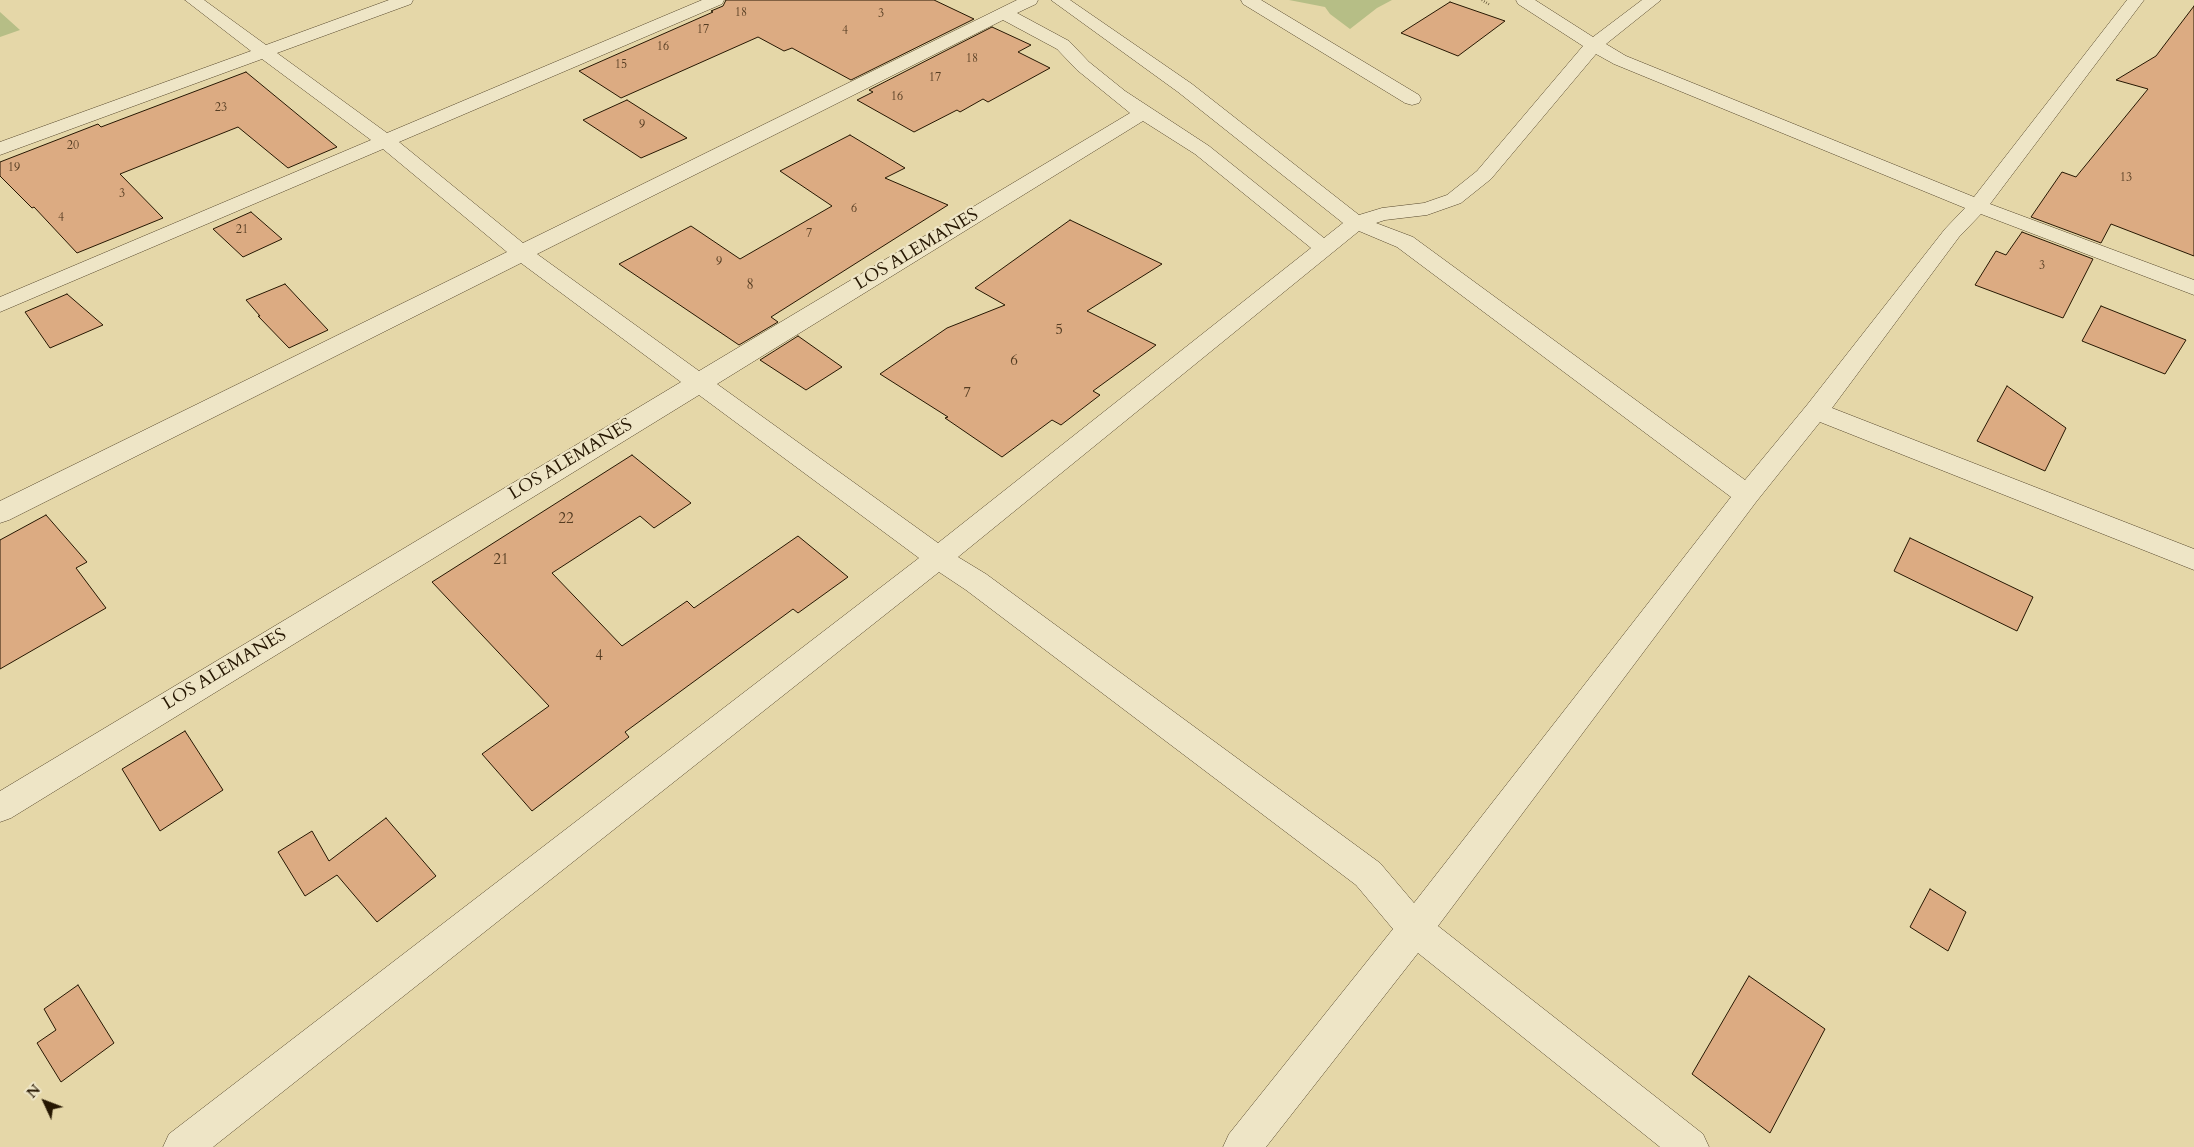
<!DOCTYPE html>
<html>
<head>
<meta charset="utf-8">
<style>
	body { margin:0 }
	#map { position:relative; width:2194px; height:1147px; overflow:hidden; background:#e5d7a8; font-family:Cardo,serif }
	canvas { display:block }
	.north { position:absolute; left:20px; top:1077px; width:50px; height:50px; -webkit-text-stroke:4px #eee5c6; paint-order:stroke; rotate:313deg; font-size:14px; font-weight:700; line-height:20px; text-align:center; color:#261702 }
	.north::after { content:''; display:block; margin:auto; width:18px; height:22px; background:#261702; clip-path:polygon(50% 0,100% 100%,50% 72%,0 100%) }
</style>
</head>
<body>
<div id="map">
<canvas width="2194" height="1147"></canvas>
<div class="north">N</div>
</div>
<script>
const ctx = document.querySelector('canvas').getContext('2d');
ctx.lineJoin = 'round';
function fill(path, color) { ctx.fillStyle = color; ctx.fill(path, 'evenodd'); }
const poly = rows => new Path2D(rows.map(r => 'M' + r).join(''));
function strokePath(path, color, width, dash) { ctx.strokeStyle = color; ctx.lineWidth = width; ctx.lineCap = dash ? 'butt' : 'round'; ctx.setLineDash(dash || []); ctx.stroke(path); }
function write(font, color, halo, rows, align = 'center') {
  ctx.font = font + ' Cardo,serif'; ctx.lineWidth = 4.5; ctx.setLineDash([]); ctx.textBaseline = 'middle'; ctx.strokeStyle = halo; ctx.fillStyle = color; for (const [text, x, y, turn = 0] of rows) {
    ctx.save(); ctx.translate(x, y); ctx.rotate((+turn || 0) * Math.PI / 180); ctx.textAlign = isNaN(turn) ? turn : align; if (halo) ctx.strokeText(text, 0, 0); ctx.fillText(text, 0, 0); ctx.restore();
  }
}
fill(poly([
	[1289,0,1392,0,1377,8,1350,29,1330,14,1325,7],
	[0,12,20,30,0,37]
]), '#b6be86');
const building = poly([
	[726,0,934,0,974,19,851,80,792,48,784,51,758,37,621,98,579,71,713,12,711,11,723,6,726,0],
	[1450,2,1505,21,1458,56,1401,33,1450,2],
	[2194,6,2194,256,2111,224,2101,243,2031,217,2062,172,2076,177,2148,89,2116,80,2156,56,2194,6],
	[992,27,1031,45,1018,52,1050,68,988,102,983,99,960,112,957,110,914,132,857,100,873,92,869,90,992,27],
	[246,72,337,147,288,168,238,127,120,174,163,218,77,253,34,207,32,208,0,176,0,162,98,124,101,127,246,72],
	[627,100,687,138,641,158,583,120,627,100],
	[850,135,905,168,885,178,948,205,771,317,778,322,739,345,619,264,691,226,740,259,832,206,780,171,850,135],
	[251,212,282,239,243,257,213,229,251,212],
	[1070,220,1162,264,1087,311,1156,345,1093,391,1100,395,1061,425,1052,420,1002,457,945,418,948,417,880,374,947,328,1005,305,975,288,1070,220],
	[2022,232,2093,259,2063,318,1975,285,1996,251,2006,255,2022,232],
	[285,284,328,330,289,348,258,316,260,316,246,300,285,284],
	[67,294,103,325,50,348,25,312,67,294],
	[2101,306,2186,340,2165,374,2082,341,2101,306],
	[798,336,842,367,806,390,760,360,798,336],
	[2007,386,2066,428,2045,471,1977,441,2007,386],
	[632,455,691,503,654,528,640,516,552,573,622,646,687,601,694,608,798,536,848,577,798,613,793,609,625,732,629,737,532,811,482,754,549,706,432,582,632,455],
	[46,515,87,562,76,568,106,608,0,669,0,540,46,515],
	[1910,538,2033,597,2017,631,1894,571,1910,538],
	[185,731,223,790,160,831,122,769,185,731],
	[386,818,436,876,377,922,337,875,305,896,278,852,312,831,329,861,386,818],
	[1930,889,1966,912,1948,951,1910,927,1930,889],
	[1749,976,1825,1029,1770,1133,1692,1074,1749,976],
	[78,985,114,1043,61,1082,37,1043,56,1030,44,1009,78,985]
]);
fill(building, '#dcab82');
strokePath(building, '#261702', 1);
const minor = poly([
	[185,0,204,0,266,45,389,0,413,0,411,4,277,53,387,133,702,0,724,0,722,4,399,142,523,243,1017,0,1038,0,1036,4,1017,13,1069,41,1089,62,1125,91,1209,146,1324,238,1343,223,1178,92,1051,0,1070,0,1192,84,1359,215,1382,208,1424,203,1447,195,1477,171,1583,46,1518,4,1516,0,1535,0,1593,37,1642,0,1661,0,1606,44,1626,56,1974,197,2127,0,2144,0,1990,204,2194,280,2194,295,1981,214,1959,237,1832,408,2194,549,2194,570,1820,422,1756,502,1438,926,1703,1134,1709,1147,1660,1147,1418,953,1266,1147,1223,1147,1229,1134,1393,929,1356,885,966,590,939,572,213,1147,163,1147,169,1134,919,558,699,395,11,818,0,822,0,791,681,382,521,263,9,520,0,523,0,501,507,252,383,149,0,312,0,297,371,140,262,59,0,155,0,142,251,51,185,0],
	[1003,20,1057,49,1077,70,1130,113,699,371,537,254,1003,20],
	[1596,54,1614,64,1965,208,1945,229,1807,405,1745,480,1413,237,1376,223,1385,220,1427,215,1461,203,1491,179,1596,54],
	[1143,121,1195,154,1311,248,938,543,717,384,1143,121],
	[1359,231,1397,247,1731,497,1414,903,1380,863,986,574,958,557,1359,231],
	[1241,0,1261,0,1419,95,1421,99,1419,103,1412,105,1405,103,1243,4,1241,0]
]);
strokePath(minor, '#56472c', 1);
strokePath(poly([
	[1482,0,1490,5]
]), '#261702', 2.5, [0.5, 2]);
fill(minor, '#eee5c6');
write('12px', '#543c22', null, [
	["18",741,13],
	["3",881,14],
	["17",703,30],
	["4",845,31],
	["16",663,47],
	["18",972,59],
	["15",621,65],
	["17",935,78],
	["16",897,97],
	["23",221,108],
	["9",642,125],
	["20",73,146],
	["19",14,168],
	["13",2126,178],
	["3",122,194],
	["6",854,209],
	["4",61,218],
	["21",242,230],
	["7",809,234],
	["9",719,262],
	["3",2042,266]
]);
write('15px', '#543c22', null, [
	["8",750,286],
	["5",1059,331],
	["6",1014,362],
	["7",967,394],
	["22",566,520],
	["21",501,561],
	["4",599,657]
]);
write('18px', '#261702', '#eee5c6', [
	["LOS ALEMANES",917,250,-31],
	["LOS ALEMANES",571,460,-31],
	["LOS ALEMANES",225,670,-31]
]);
</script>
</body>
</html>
